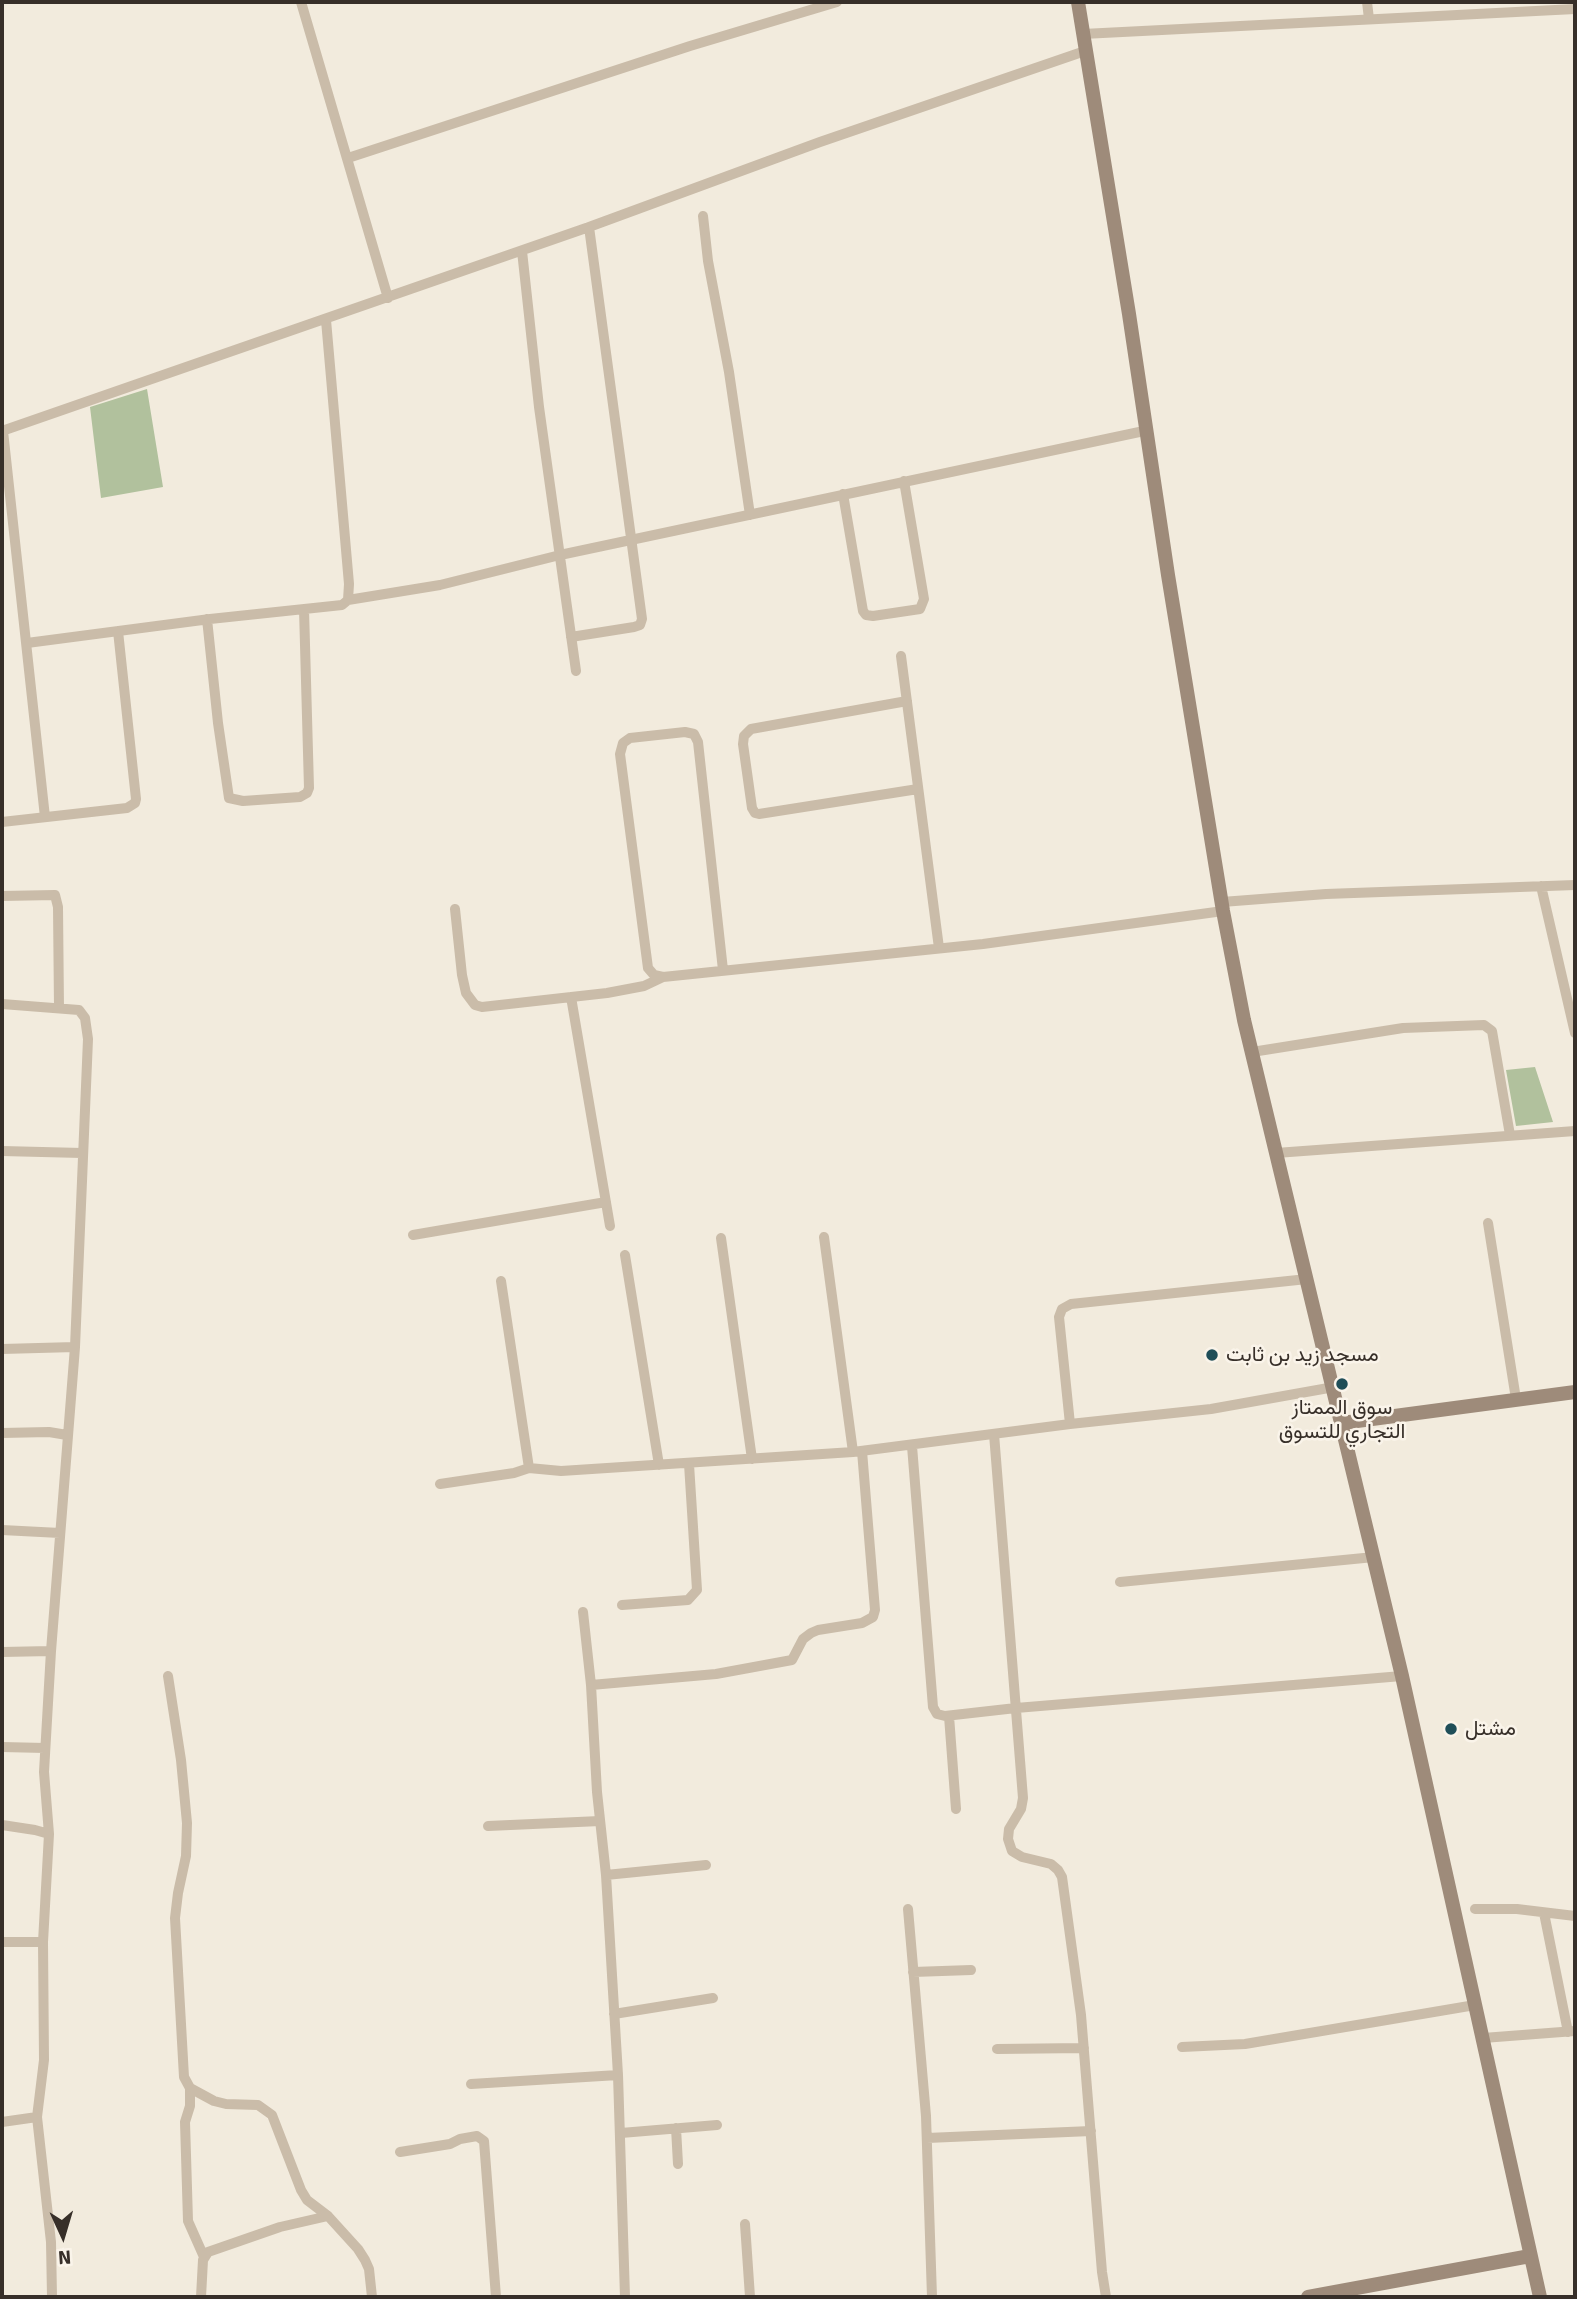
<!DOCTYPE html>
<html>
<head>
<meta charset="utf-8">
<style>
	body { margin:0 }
	#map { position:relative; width:1577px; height:2299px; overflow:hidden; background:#f2ebdd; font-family:Signika,sans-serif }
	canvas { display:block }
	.frame { position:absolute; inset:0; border:4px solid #372f29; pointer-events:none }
	.north { position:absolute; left:28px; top:2201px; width:70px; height:70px; -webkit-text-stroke:5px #faf4ea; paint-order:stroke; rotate:176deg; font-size:19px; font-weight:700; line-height:28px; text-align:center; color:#372f29 }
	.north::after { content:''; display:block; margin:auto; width:24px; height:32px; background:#372f29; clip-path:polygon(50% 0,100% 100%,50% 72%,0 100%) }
</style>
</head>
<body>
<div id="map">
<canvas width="1577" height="2299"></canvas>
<div class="frame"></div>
<div class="north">N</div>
</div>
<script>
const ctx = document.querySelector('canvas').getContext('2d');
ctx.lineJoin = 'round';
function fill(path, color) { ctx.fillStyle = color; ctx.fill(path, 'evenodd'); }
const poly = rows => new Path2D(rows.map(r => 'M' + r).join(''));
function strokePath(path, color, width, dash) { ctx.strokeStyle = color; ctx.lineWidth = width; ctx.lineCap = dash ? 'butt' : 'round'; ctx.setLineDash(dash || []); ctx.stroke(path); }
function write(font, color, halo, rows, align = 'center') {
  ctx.font = font + ' Signika,Vazirmatn,sans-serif'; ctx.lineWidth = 5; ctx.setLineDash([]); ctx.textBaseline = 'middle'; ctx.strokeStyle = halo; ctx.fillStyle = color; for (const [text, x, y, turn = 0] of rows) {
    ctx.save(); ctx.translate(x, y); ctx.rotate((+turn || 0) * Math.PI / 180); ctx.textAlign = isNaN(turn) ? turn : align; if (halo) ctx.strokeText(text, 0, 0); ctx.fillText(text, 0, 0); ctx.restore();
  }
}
fill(poly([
	[147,389,163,487,101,498,90,407],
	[1535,1067,1553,1122,1516,1126,1506,1070]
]), '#b1c19d');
strokePath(poly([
	[301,2,388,298],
	[1367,2,1369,19],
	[1083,34,1575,9],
	[348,158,690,46,837,2],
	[703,216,708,261,729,372,750,515],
	[522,251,539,407,576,671],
	[326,320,349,584,348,600],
	[2,431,589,227,820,142,1085,51],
	[3,431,45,817],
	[843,494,863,611,866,615,873,616,920,609,924,599,904,481],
	[207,619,218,723,229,798,243,801,300,797,307,793,309,788,304,609],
	[571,637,634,627,640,625,642,619,589,227],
	[27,643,210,619,342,605,348,600,440,585,560,555,1144,431],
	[901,656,939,948],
	[907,701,751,729,744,736,743,744,752,808,755,813,759,814,918,789],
	[2,822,127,808,135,803,136,799,118,631],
	[1541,886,1575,1033],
	[2,896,55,895,58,907,59,1008],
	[1222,902,1326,894,1575,885],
	[455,909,462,975,466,993,475,1005,482,1007,607,993,644,986,663,977],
	[723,970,698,742,694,734,685,732,630,738,623,743,620,754,648,968,654,975,663,977,983,944,1223,911],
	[571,997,610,1226],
	[2,1004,79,1010,85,1018,88,1039,75,1347,51,1651,44,1772,49,1834,43,1942,44,2060,37,2117,51,2242,52,2297],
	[1252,1052,1403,1028,1484,1025,1492,1031,1510,1135],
	[2,1151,82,1153],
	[1276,1153,1575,1131],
	[1488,1223,1516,1399],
	[413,1235,606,1202],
	[824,1237,853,1452],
	[721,1238,752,1459],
	[625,1255,659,1465],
	[501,1281,529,1468,561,1471,853,1452,1070,1424,1211,1409,1334,1387],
	[2,1349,75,1347],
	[1070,1424,1059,1317,1062,1309,1071,1304,1307,1279],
	[2,1433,49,1432,67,1435],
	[994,1434,1023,1798,1021,1809,1009,1829,1008,1839,1012,1851,1022,1857,1051,1864,1058,1870,1062,1877,1081,2015,1102,2272,1106,2297],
	[912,1446,933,1707,937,1714,945,1716,1016,1708,1402,1676],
	[440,1484,514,1473,529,1468],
	[2,1530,60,1533],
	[1120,1582,1374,1557],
	[622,1605,688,1600,697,1590,689,1464],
	[583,1612,591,1685,597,1792,606,1875,618,2075,625,2297],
	[2,1652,51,1651],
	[168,1676,181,1760,187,1823,186,1856,178,1893,175,1918,184,2077,190,2088,214,2101,226,2104,258,2105,272,2115,301,2190,307,2200,328,2216,358,2249,365,2260,369,2269,372,2297],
	[591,1685,716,1674,792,1660,803,1639,811,1633,818,1630,862,1623,873,1617,875,1610,862,1451],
	[949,1716,956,1809],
	[2,1747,45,1748],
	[2,1825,35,1830,49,1834],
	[488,1826,600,1821],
	[606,1875,706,1865],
	[908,1909,926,2116,932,2297],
	[1475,1909,1517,1909,1575,1916],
	[1544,1913,1568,2032],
	[2,1942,43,1942],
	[913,1972,971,1970],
	[614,2014,713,1998],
	[1483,2038,1575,2031],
	[1182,2047,1245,2044,1475,2005],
	[997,2049,1084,2048],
	[471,2084,618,2075],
	[190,2088,190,2106,185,2122,188,2221,204,2257],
	[2,2122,37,2117],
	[676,2128,678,2164],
	[621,2133,717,2125],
	[927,2138,1091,2131],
	[400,2152,450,2144,460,2139,477,2136,484,2141,496,2297],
	[745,2224,750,2297],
	[201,2297,203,2260,208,2252,280,2227,328,2216]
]), '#cabca9', 10);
strokePath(poly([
	[1078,2,1129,314,1168,575,1223,911,1244,1020,1402,1676,1540,2297],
	[1342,1423,1575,1392],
	[1308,2297,1530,2256]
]), '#9e8b7a', 14);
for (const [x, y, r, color] of [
	[1212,1355,7,"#1f4e58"],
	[1342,1384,7,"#1f4e58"],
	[1451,1729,7,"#1f4e58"]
]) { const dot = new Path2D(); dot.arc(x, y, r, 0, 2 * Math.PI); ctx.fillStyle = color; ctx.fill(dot); strokePath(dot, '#faf4ea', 2.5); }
write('21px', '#372f29', '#faf4ea', [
	["مسجد زيد بن ثابت",1226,1355],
	["سوق الممتاز",1342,1408,"center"],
	["التجاري للتسوق",1342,1432,"center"],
	["مشتل",1465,1729]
], 'left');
</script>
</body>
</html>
